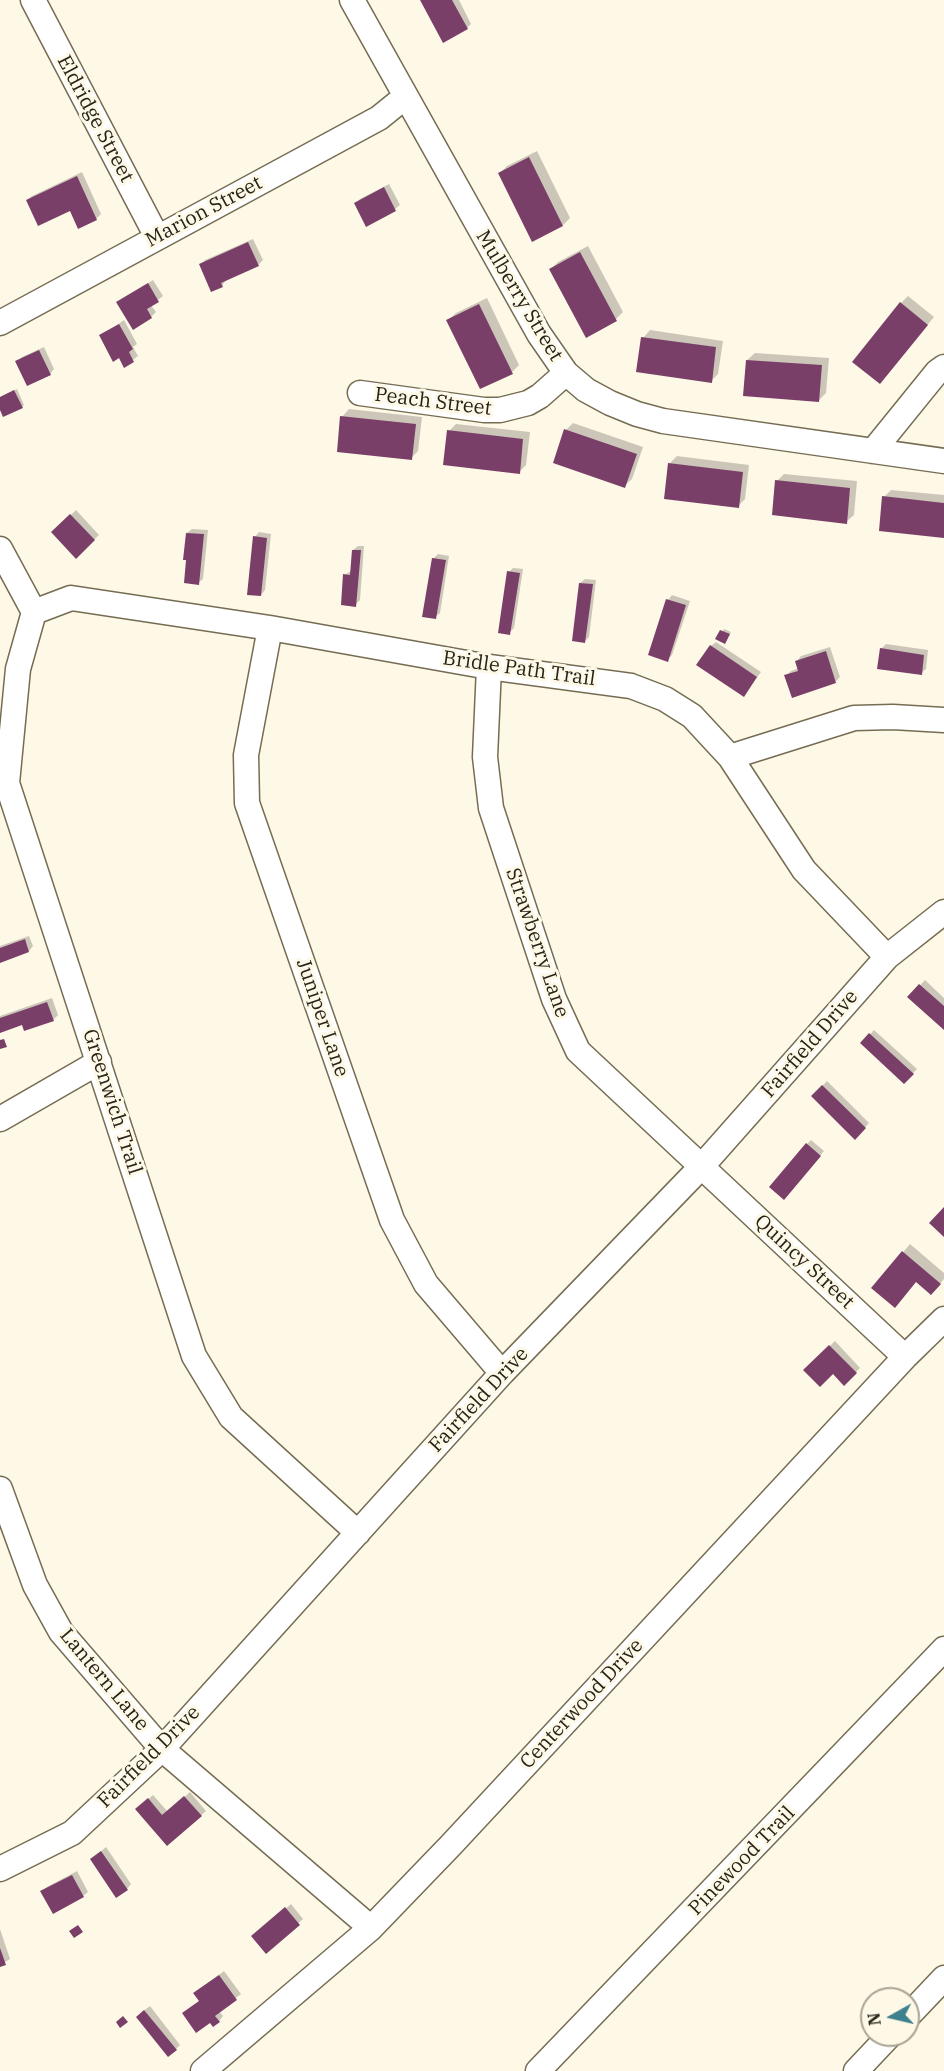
<!DOCTYPE html>
<html>
<head>
<meta charset="utf-8">
<style>
	body { margin:0 }
	#map { position:relative; width:944px; height:2071px; overflow:hidden; background:#fef8e7; font-family:"IBM Plex Serif",serif }
	canvas { display:block }
	.north { position:absolute; left:860px; top:1987px; width:60px; height:60px; box-sizing:border-box; background:#fef8e7; border:2px solid #a8a395; border-radius:50%; rotate:262deg; font-size:16px; font-weight:700; line-height:24px; text-align:center; color:#272319 }
	.north::after { content:''; display:block; margin:auto; width:21px; height:27px; background:#3c818d; clip-path:polygon(50% 0,100% 100%,50% 72%,0 100%) }
</style>
</head>
<body>
<div id="map">
<canvas width="944" height="2071"></canvas>
<div class="north">N</div>
</div>
<script>
const ctx = document.querySelector('canvas').getContext('2d');
ctx.lineJoin = 'round';
function fill(path, color) { ctx.fillStyle = color; ctx.fill(path, 'evenodd'); }
const poly = rows => new Path2D(rows.map(r => 'M' + r).join(''));
function strokePath(path, color, width, dash) { ctx.strokeStyle = color; ctx.lineWidth = width; ctx.lineCap = dash ? 'butt' : 'round'; ctx.setLineDash(dash || []); ctx.stroke(path); }
function write(font, color, halo, rows, align = 'center') {
  ctx.font = font + ' "IBM Plex Serif",serif'; ctx.lineWidth = 6; ctx.setLineDash([]); ctx.textBaseline = 'middle'; ctx.strokeStyle = halo; ctx.fillStyle = color; for (const [text, x, y, turn = 0] of rows) {
    ctx.save(); ctx.translate(x, y); ctx.rotate((+turn || 0) * Math.PI / 180); ctx.textAlign = isNaN(turn) ? turn : align; if (halo) ctx.strokeText(text, 0, 0); ctx.fillText(text, 0, 0); ctx.restore();
  }
}
fill(poly([
	[421,0,459,0,471,24,467,28],
	[537,151,570,218,563,225,532,240,499,174,507,166],
	[82,172,101,214,96,219,71,209,27,200,32,196],
	[389,184,400,205,395,209,355,204,360,199],
	[253,239,263,260,258,265,226,280,222,286,201,265,205,260],
	[588,246,623,312,616,319,551,269,558,262],
	[153,280,163,296,151,305,156,312,151,317,118,302],
	[908,296,934,317,880,382,901,303],
	[487,298,519,365,512,372,448,320,456,313],
	[124,320,137,344,133,347,138,356,125,366,120,357,101,336],
	[650,330,723,341,718,374,711,381,643,338],
	[44,347,54,369,50,374,17,362,22,357],
	[755,353,829,358,826,393,819,400,747,360],
	[17,389,24,405,22,407,0,406,0,397],
	[349,409,422,417,418,451,411,458,342,417],
	[573,423,643,447,632,479,624,486,566,430],
	[456,424,530,432,526,465,519,472,449,431],
	[677,456,749,465,745,499,738,506,669,464],
	[784,474,857,481,854,515,846,522,777,481],
	[891,490,944,495,944,536,884,497],
	[76,510,99,535,76,557,53,532],
	[192,529,208,530,203,579,198,583,187,533],
	[259,532,271,534,265,590,261,595,255,537],
	[358,546,364,546,360,600,355,605,345,575,352,570,353,550],
	[438,554,449,556,440,613,435,617,434,558],
	[513,568,523,569,514,628,509,633,509,572],
	[585,579,596,580,589,637,585,641,580,583],
	[672,595,690,601,672,655,667,660,668,600],
	[724,629,731,632,726,641,717,639],
	[716,642,761,672,748,690,711,646],
	[886,644,928,650,926,669,921,673,881,649],
	[830,647,840,677,835,682,786,676,791,671,799,668,797,661,801,656],
	[29,936,33,946,29,951,0,962,0,946],
	[925,980,944,998,944,1028,909,997],
	[52,998,58,1015,53,1020,23,1023,0,1031,0,1016],
	[874,1030,917,1069,904,1082,862,1043],
	[827,1081,869,1123,855,1138,813,1096],
	[811,1140,824,1151,788,1193,807,1144],
	[910,1244,944,1273,944,1279,938,1286,916,1281,873,1288],
	[835,1341,860,1368,844,1384,833,1372,805,1370],
	[190,1792,206,1811,167,1844,137,1809,153,1795,168,1812],
	[106,1847,131,1884,127,1889,92,1859],
	[77,1871,88,1892,83,1896,42,1892,47,1887],
	[291,1904,303,1919,267,1951,258,1932],
	[0,1929,10,1959,0,1965],
	[224,1971,241,1994,219,2011,223,2016,219,2021,210,2021,200,2000,200,1989],
	[150,2006,180,2045,176,2049,142,2012]
]), '#0003');
fill(poly([
	[420,0,452,0,468,29,443,43],
	[529,157,563,226,532,242,498,173],
	[77,176,97,220,78,229,70,211,38,226,26,200],
	[384,187,396,211,366,227,354,203],
	[248,242,259,266,221,283,223,287,211,292,199,264],
	[580,252,617,321,586,338,549,269],
	[148,283,159,302,147,309,152,318,133,330,116,302],
	[900,302,928,325,880,384,852,362],
	[479,304,513,374,480,389,446,320],
	[119,324,133,349,129,352,134,362,124,368,119,358,113,362,99,335],
	[641,337,716,347,712,383,636,372],
	[39,350,51,375,27,386,15,361],
	[746,360,822,365,819,402,743,396],
	[14,390,23,408,3,417,0,410,0,397],
	[340,416,416,424,412,460,337,452],
	[564,429,637,454,625,488,553,463],
	[447,430,523,439,520,474,443,465],
	[668,463,743,472,739,508,664,499],
	[775,480,850,488,847,524,772,515],
	[882,496,944,503,944,538,879,531],
	[70,514,95,540,76,559,51,532],
	[186,533,204,534,199,585,184,583,186,560,183,560],
	[253,536,267,538,261,596,247,595],
	[352,550,361,550,356,607,341,605,343,574,350,575],
	[432,558,446,560,436,619,422,617],
	[507,571,520,573,510,635,498,633],
	[579,583,593,584,585,643,572,641],
	[666,599,686,605,668,662,648,655],
	[720,630,730,634,725,644,715,639],
	[710,645,757,677,744,697,696,665],
	[880,648,924,655,922,675,877,669],
	[826,651,836,683,792,698,784,675,798,671,795,661],
	[25,939,29,952,0,963,0,948],
	[919,984,944,1006,944,1030,907,997],
	[47,1002,54,1021,24,1031,22,1025,0,1033,0,1018],
	[869,1033,914,1074,904,1084,860,1043],
	[4,1039,7,1047,0,1049,0,1040],
	[822,1085,866,1128,855,1140,811,1096],
	[806,1143,821,1156,784,1200,769,1187],
	[944,1207,944,1237,929,1223],
	[902,1251,941,1284,931,1295,916,1282,895,1308,871,1288],
	[829,1345,857,1373,844,1386,833,1374,820,1387,803,1370],
	[184,1796,202,1816,167,1846,135,1809,148,1798,162,1815],
	[101,1851,128,1890,116,1898,90,1859],
	[72,1875,84,1897,53,1914,40,1891],
	[285,1907,300,1925,266,1954,251,1936],
	[78,1925,83,1932,74,1938,69,1931],
	[0,1948,6,1965,0,1967],
	[219,1975,237,2000,215,2016,220,2022,213,2027,210,2023,196,2033,182,2013,199,2001,193,1993],
	[144,2010,177,2050,168,2057,136,2017],
	[123,2016,128,2022,120,2028,116,2022]
]), '#7a3f68');
const minor = poly([
	[33,0,157,237],
	[352,0,539,334,566,373,586,390,610,403,637,414,663,421,944,461],
	[0,323,379,118,405,97],
	[360,393,484,410,500,410,528,403,540,396,566,373],
	[873,451,937,372,944,367],
	[0,549,34,612],
	[34,612,18,669,7,783,194,1356,231,1417,358,1533],
	[34,612,71,598,270,628,489,667,631,686,665,699,692,716,730,757,804,870,887,957],
	[270,628,246,755,247,803,392,1220,426,1284,502,1373],
	[489,667,485,757,491,808,554,999,578,1051,905,1357],
	[730,757,854,718,893,717,944,720],
	[0,1119,99,1062],
	[0,1489,35,1585,61,1632,162,1749,371,1928],
	[0,1869,72,1833,162,1749,502,1373,702,1166,887,957,944,912],
	[908,2016,944,1978],
	[203,2071,371,1928,451,1845,905,1357,944,1319],
	[538,2071,944,1649],
	[856,2071,890,2035]
]);
strokePath(minor, '#756c52', 27);
strokePath(minor, '#fff', 24);
write('20px', '#272319', '#fef8e7', [
	["Eldridge Street",95,119,62],
	["Marion Street",204,212,-28],
	["Mulberry Street",519,296,59],
	["Peach Street",433,402,7],
	["Bridle Path Trail",519,669,8],
	["Strawberry Lane",537,943,71],
	["Juniper Lane",322,1018,71],
	["Fairfield Drive",810,1044,-49],
	["Greenwich Trail",112,1102,72],
	["Quincy Street",804,1262,43],
	["Fairfield Drive",479,1400,-47],
	["Lantern Lane",104,1680,50],
	["Centerwood Drive",582,1704,-47],
	["Fairfield Drive",149,1757,-45],
	["Pinewood Trail",742,1861,-46]
]);
</script>
</body>
</html>
